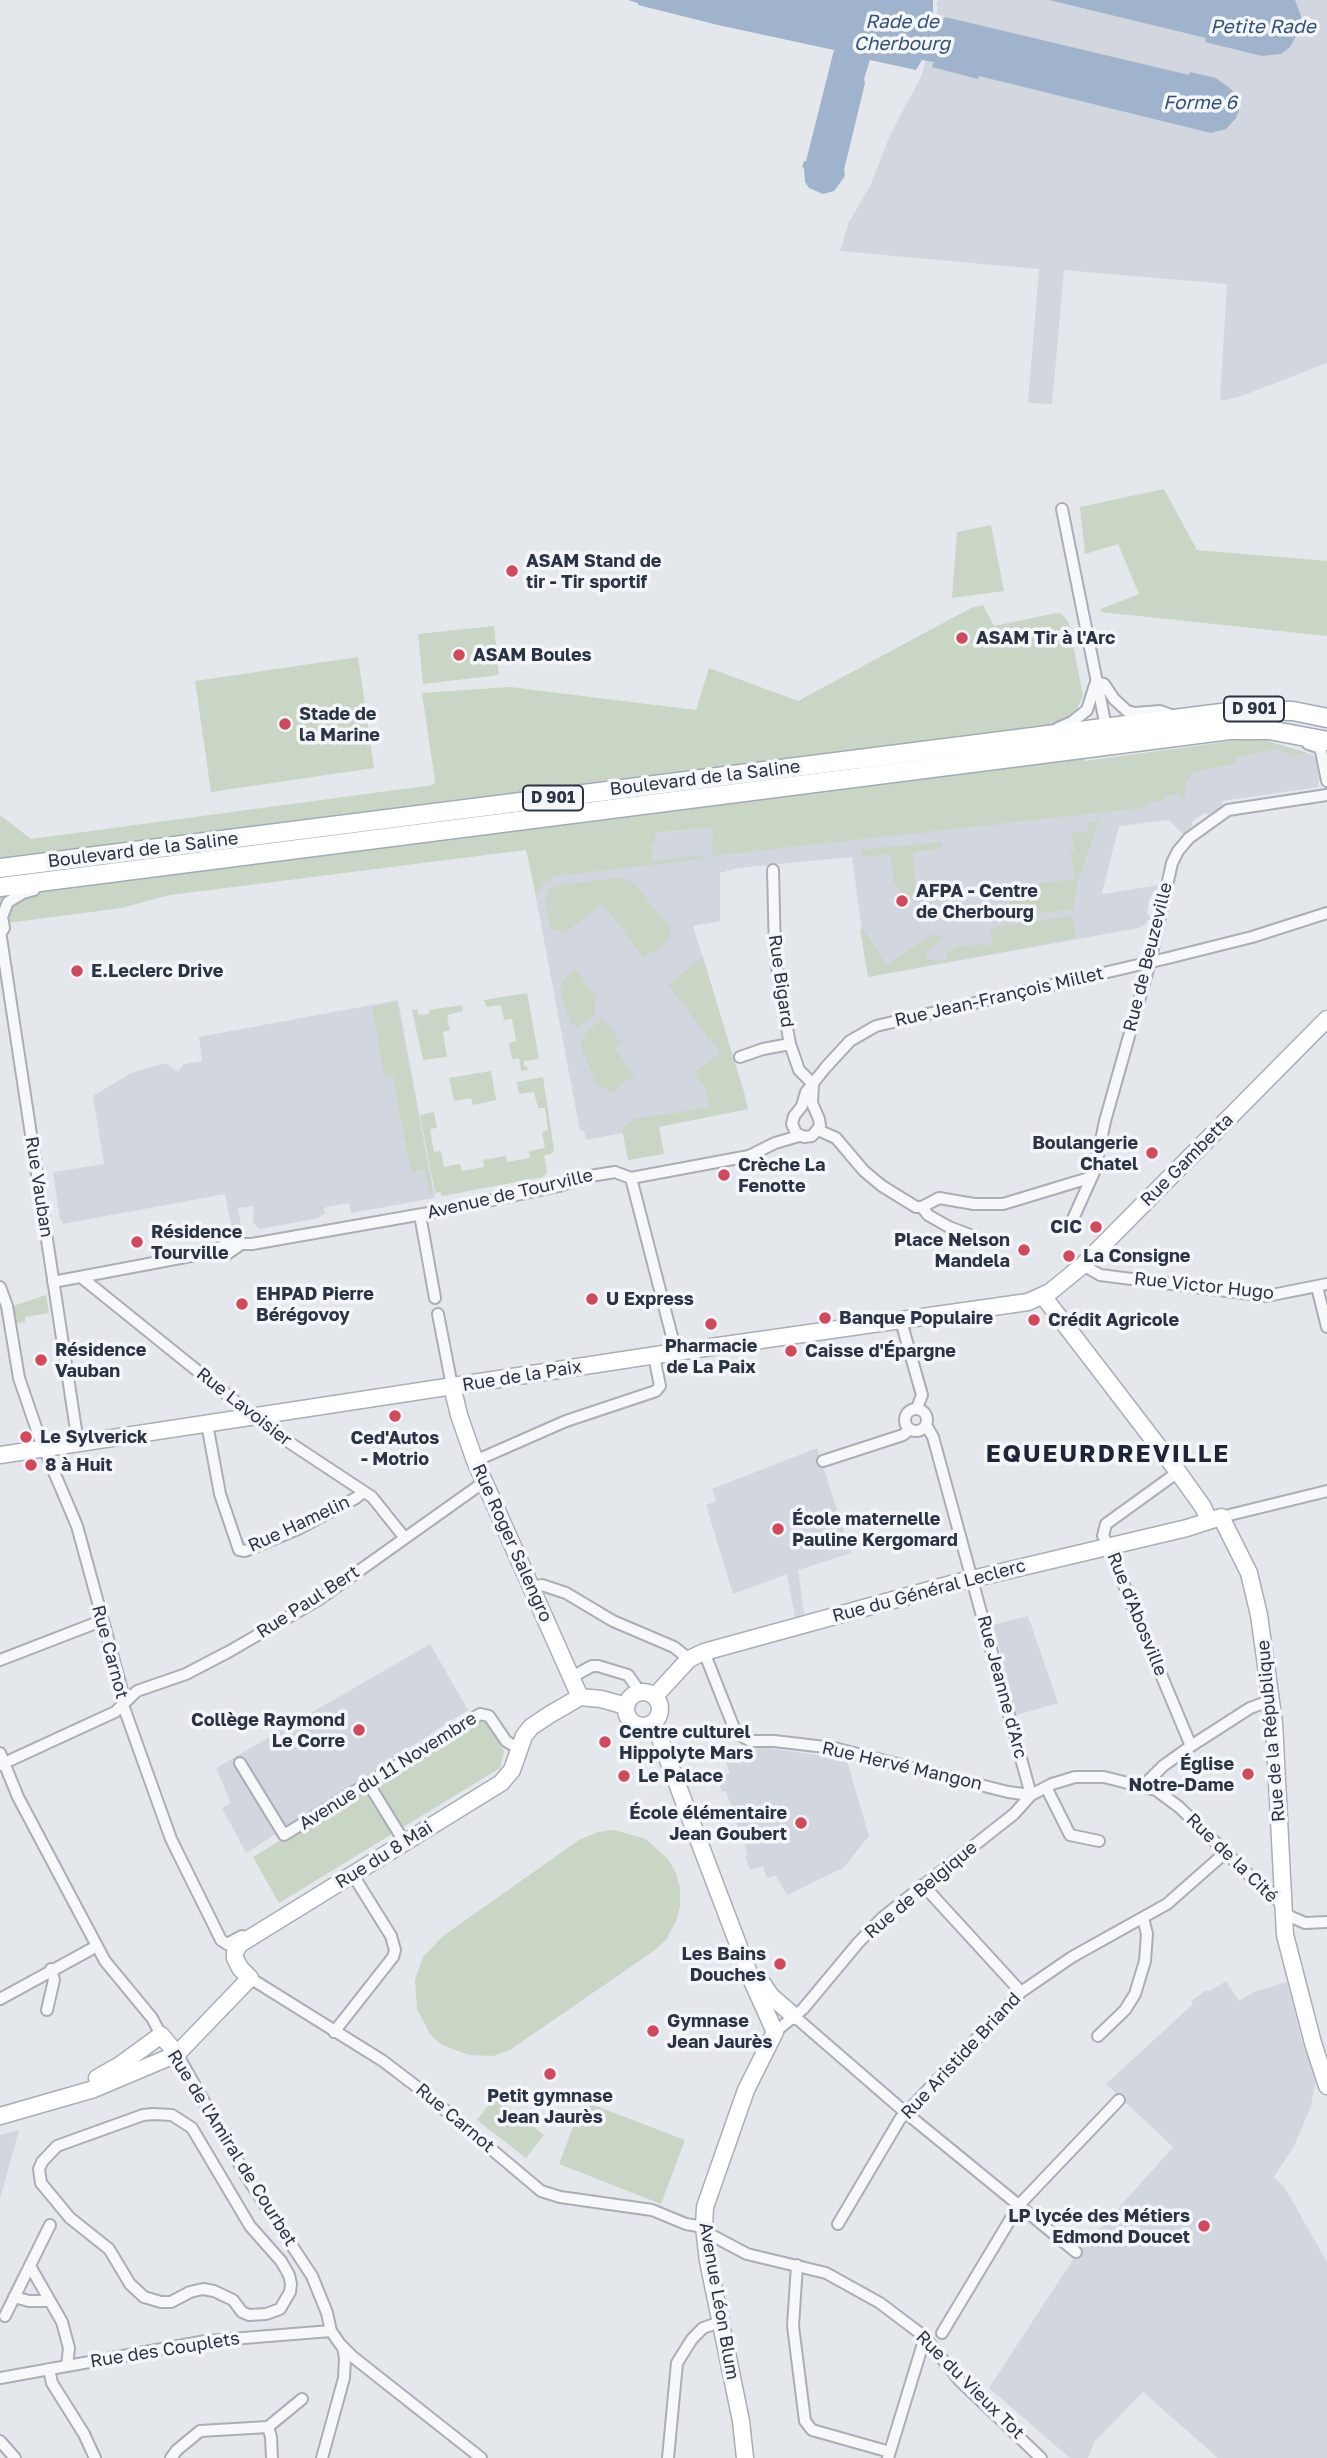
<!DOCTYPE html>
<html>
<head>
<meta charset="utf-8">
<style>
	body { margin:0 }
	canvas { display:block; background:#e4e7ec }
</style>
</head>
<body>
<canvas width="1327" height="2458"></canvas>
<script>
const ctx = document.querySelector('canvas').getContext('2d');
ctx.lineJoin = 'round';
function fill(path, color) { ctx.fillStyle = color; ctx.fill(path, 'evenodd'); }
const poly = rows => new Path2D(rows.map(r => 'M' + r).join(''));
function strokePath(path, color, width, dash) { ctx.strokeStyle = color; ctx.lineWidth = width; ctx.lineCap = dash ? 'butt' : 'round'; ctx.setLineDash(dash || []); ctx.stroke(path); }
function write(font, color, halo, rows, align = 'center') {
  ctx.font = font + ' "Golos Text",sans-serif'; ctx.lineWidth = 7; ctx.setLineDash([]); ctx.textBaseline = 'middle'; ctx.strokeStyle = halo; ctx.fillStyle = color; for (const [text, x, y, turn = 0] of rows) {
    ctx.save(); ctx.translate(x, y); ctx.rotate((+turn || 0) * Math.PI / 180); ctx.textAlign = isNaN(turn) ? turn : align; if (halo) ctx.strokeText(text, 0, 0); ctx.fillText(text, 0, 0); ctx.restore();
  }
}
fill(poly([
	[938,0,1327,0,1327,363,1239,397,1220,401,1227,284,1064,270,1052,404,1028,403,1039,269,840,251,849,222,870,186,890,135,922,75,938,7,936,6],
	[1253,741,1267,741,1313,755,1317,761,1319,787,1222,801,1223,806,1209,814,1204,813,1192,822,1191,829,1183,834,1169,820,1119,826,1102,892,1103,894,1160,885,1158,893,1152,894,1149,899,1147,914,1153,918,1153,921,1148,920,1146,924,1139,928,868,977,852,857,738,868,720,873,720,921,693,926,744,1091,748,1109,586,1140,584,1131,580,1131,527,850,1187,766],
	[398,1000,435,1198,351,1213,349,1203,330,1206,324,1208,325,1214,321,1215,319,1218,260,1229,253,1223,254,1206,238,1208,241,1226,237,1233,233,1234,225,1194,63,1224,60,1219,53,1172,104,1164,93,1096,131,1073,166,1063,178,1072,184,1064,202,1061,199,1037],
	[817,1448,851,1553,798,1570,804,1614,795,1617,787,1574,733,1594,706,1505,716,1501,712,1489],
	[1028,1616,1058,1703,1017,1715,993,1625],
	[430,1644,468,1710,246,1853,222,1808,231,1803,216,1768],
	[739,1748,768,1748,831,1757,847,1761,869,1836,843,1868,787,1895,776,1876,767,1878,763,1866,750,1870,745,1856,748,1855,734,1816,726,1791,722,1792,717,1778,730,1773,722,1752],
	[1226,1981,1239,2001,1254,1992,1287,1982,1302,2042,1316,2078,1311,2106,1294,2146,1274,2177,1285,2188,1327,2262,1327,2458,1218,2458,1143,2392,1095,2441,1088,2458,1070,2458,989,2388,1074,2258,1173,2147,1106,2084,1193,2004,1191,2001,1206,1990,1210,1991],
	[19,2130,0,2199,0,2135]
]), '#d2d6de');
fill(poly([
	[1164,489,1197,550,1327,561,1327,636,1101,612,1101,609,1139,594,1118,544,1085,554,1080,507],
	[991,525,1004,591,952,598,957,532],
	[983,605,994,626,1056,613,1062,614,1069,623,1083,696,1077,708,1085,761,1246,739,1267,741,1308,753,1290,756,1279,749,1236,757,1236,764,1209,768,1193,773,1186,781,1184,800,1182,800,1180,793,1165,796,1165,800,1149,802,1149,807,713,856,712,827,656,833,655,844,650,845,653,861,702,855,703,859,557,876,544,883,536,895,526,850,170,895,121,908,0,924,0,815,31,839,433,785,435,781,422,693,510,687,696,710,709,668,798,701,971,608],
	[494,626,499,675,423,684,418,634],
	[358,657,374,768,211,792,195,681],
	[1099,821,1077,883,1074,909,1009,917,1008,887,1075,879,1070,852,1075,851,1072,833,1088,831,1089,822],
	[942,842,941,849,913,852,916,894,907,900,893,881,891,854,861,857,861,850],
	[621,878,634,883,668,925,670,932,669,940,644,958,603,904,566,932,550,929,545,901,550,889,560,885],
	[1072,916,1076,938,868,977,860,930,863,929,887,965,933,933,935,936,938,934,942,939,926,951,927,960,947,959,947,953,957,946,982,944,986,947,994,942,989,932,995,927],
	[703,957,748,1109,659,1127,664,1154,628,1160,622,1129,634,1119,710,1107,705,1088,694,1073,720,1053,668,985],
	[575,968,596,997,595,1014,578,1027,571,1024,560,991,563,981],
	[527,993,539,1059,524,1061,524,1066,527,1066,528,1070,521,1071,519,1058,512,1059,509,1043,516,1041,512,1019,504,1020,501,1005,486,1007,484,1000],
	[397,1002,433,1194,430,1195,425,1169,411,1172,393,1075,384,1076,372,1007],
	[462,1005,463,1011,447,1015,450,1030,443,1032,447,1057,423,1060,412,1010,417,1009,419,1015,429,1014,429,1010],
	[601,1020,606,1022,621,1043,614,1048,635,1075,615,1090,610,1092,596,1084,580,1045,587,1032],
	[491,1071,496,1100,473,1105,471,1098,454,1101,449,1078],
	[543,1077,554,1150,551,1154,544,1155,547,1172,543,1177,442,1196,440,1192,435,1193,420,1115,434,1112,437,1128,430,1129,434,1152,441,1151,444,1167,460,1164,462,1171,484,1167,483,1160,506,1156,507,1162,530,1158,529,1151,545,1148,542,1132,548,1130,545,1108,538,1108,534,1092,519,1094,517,1082],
	[46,1295,49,1313,25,1317,25,1322,16,1323,13,1306],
	[482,1717,504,1751,500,1768,279,1903,253,1857],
	[614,1830,646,1839,668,1859,676,1873,680,1888,680,1906,677,1919,666,1940,655,1950,510,2050,493,2056,469,2055,442,2045,430,2034,417,2009,415,1980,423,1957,443,1936,579,1840,598,1832],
	[495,2096,544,2135,526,2158,477,2120],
	[583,2101,685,2140,661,2204,559,2164]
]), '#c9d6c5');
fill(poly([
	[628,0,933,0,933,16,944,19,945,17,1189,75,1190,72,1216,78,1232,90,1239,103,1239,111,1236,118,1226,129,1211,133,979,76,978,79,932,67,934,62,922,60,916,70,870,60,864,79,865,83,844,170,845,176,834,191,823,194,809,188,805,182,804,168,802,167,804,161,806,161,834,50,718,25,638,5,638,3],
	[1049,0,1295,0,1301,16,1301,27,1290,47,1281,54,1262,56,1205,42,1206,38]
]), '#9fb4cc');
const street = poly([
	[1062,509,1107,732],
	[1096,682,1104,684,1114,699,1127,711,1135,713,1160,711,1174,716],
	[1058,728,1072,722,1087,710,1095,685],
	[1308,744,1318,747,1321,751,1327,781],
	[773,870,775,953,782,1001,790,1044,799,1070,813,1084],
	[0,931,78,1443],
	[0,934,4,928,2,917,8,902,23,893,34,890],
	[740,1057,763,1049,790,1044],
	[813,1084,812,1103,819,1119,820,1126,812,1136,804,1137,796,1133,792,1124,794,1116,802,1106,806,1092,826,1067,850,1041,876,1026,1168,958,1252,937,1327,913],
	[818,1130,836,1138,864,1171,882,1186,916,1207,922,1207,928,1215,949,1227,970,1235],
	[631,1178,676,1352],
	[922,1207,939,1198,974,1204,1003,1204,1089,1178],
	[420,1215,435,1298],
	[1072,1221,1095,1170,1105,1121,1150,962,1172,863,1178,851,1189,838,1228,810,1327,795],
	[212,1252,226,1244,252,1244,440,1211,559,1186,590,1176,615,1172,631,1178,749,1156,775,1143,799,1136],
	[1083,1265,1100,1275,1267,1296,1327,1284],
	[81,1277,272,1431,372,1497,404,1537],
	[53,1282,212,1252,227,1254,240,1245],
	[0,1287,7,1306,19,1378,40,1439,77,1526,122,1690,123,1705,171,1839,221,1940,227,1944,242,1936],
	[1317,1287,1327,1327],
	[438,1314,452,1386],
	[901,1321,922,1395,917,1408],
	'905 1420a11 11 0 1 1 22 0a11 11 0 1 1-22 0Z',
	[207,1424,220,1494,239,1550,245,1551,298,1529,356,1498,363,1492],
	[475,1461,566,1421,656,1391,660,1386,654,1356],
	[823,1461,903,1435,910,1429],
	[1178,1472,1106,1524,1103,1536,1109,1546,1129,1598,1191,1746],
	[1221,1517,1327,1491],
	[532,1587,542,1585,566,1593,613,1621,674,1647,689,1659],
	[704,1652,736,1733,751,1741,774,1741,834,1748,1008,1792,1031,1795,933,1437,926,1425],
	[0,1660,101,1621],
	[572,1677,592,1666,598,1666,628,1675,640,1692],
	[0,1753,18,1797,105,1961,152,2018,161,2035],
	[240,1763,284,1835,480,1714,489,1716,506,1741,519,1749],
	[0,1765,115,1712,137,1691,186,1674,230,1651,318,1600,484,1482],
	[368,1783,405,1843],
	[1143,1786,1163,1766,1191,1746,1250,1708,1272,1700],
	[1046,1787,1070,1835,1099,1841],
	[923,1885,1021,1992],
	[250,1978,383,2061,421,2090,541,2191,560,2197,652,2210,686,2224,704,2227],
	[0,1999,97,1946],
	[47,2010,54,1980,51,1969],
	[794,2016,906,2113,1076,2252],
	[334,2032,393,1957,395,1950,391,1936,353,1875],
	[775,2032,803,2009,858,1943,882,1918,1014,1814,1031,1795,1052,1784,1075,1777,1104,1777,1156,1790,1179,1807,1249,1875,1273,1894,1289,1916,1305,1923,1327,1922],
	[1098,2036,1125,2010,1135,1994,1145,1961,1147,1934,1143,1918],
	[177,2054,248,2179,312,2276,327,2313,331,2331,340,2344,353,2357,481,2458],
	[153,2114,172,2115,192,2128,250,2226,281,2261,289,2275,291,2284,290,2292,280,2309,266,2314,249,2315,242,2312,233,2300,214,2291,203,2289,190,2292,171,2302,161,2302,144,2297,130,2284,109,2249,70,2218,41,2183,39,2169,42,2162,57,2146,143,2115,153,2114],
	[838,2224,900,2119,1021,1992,1072,1957,1167,1904,1226,1852],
	[705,2236,713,2236,747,2254,826,2273,880,2303,925,2337,959,2380,1041,2458],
	[797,2265,793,2326,805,2421,812,2430,890,2452],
	[30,2266,62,2322,69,2348,67,2366],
	[14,2297,29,2301,49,2301],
	[5,2316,50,2225],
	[942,2333,1019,2205,1119,2100],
	[49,2369,52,2383,84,2434,95,2458],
	[0,2378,206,2341,331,2331],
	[268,2427,302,2399],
	[0,2441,15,2458],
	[171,2458,177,2450,200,2431,268,2427,271,2437,272,2458],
	[322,2458,344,2378,345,2358,343,2347],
	[668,2458,677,2363,692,2339,703,2328,720,2322],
	[888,2458,925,2337]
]);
const secondary = poly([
	[1043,1296,1178,1472,1203,1507,1209,1520],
	[452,1386,459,1415,475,1461,580,1697],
	[0,1455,676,1352,1028,1302,1050,1292,1083,1265,1327,1019],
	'626 1709a17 17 0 1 1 34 0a17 17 0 1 1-34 0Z',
	[655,1696,689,1659,704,1652,955,1583,1187,1528,1221,1517,1249,1573,1259,1615,1274,1723,1285,1935,1313,2043,1327,2086],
	[654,1723,752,1981,775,2032,746,2090,705,2207,704,2227,708,2261,741,2421,745,2458],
	[760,1980,771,1996,794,2016],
	[97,2078,120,2065,161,2035,177,2054],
	[0,2116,94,2089,177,2054,250,1978,240,1968,235,1958,235,1952,240,1944,501,1783,512,1770,524,1736,531,1727,549,1715,580,1697,601,1699,626,1706]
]);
const primary = poly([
	[0,868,1245,710,1293,711,1327,718],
	[0,887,1230,730,1269,730,1327,741]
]);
strokePath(street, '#a9aeb7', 14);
strokePath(secondary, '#a9aeb7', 19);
strokePath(primary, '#a3abb8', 21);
strokePath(street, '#f7f8fa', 10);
strokePath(secondary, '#fff', 16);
strokePath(primary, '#fff', 18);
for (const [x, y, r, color] of [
	[512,571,7,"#d1495b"],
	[962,638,7,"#d1495b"],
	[459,655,7,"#d1495b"],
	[285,724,7,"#d1495b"],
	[902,901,7,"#d1495b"],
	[77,971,7,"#d1495b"],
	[1152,1153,7,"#d1495b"],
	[724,1175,7,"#d1495b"],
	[1096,1227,7,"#d1495b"],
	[137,1242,7,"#d1495b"],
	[1024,1250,7,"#d1495b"],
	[1069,1256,7,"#d1495b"],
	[592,1299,7,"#d1495b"],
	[242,1304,7,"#d1495b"],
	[825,1318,7,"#d1495b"],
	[1034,1320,7,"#d1495b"],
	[711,1324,7,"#d1495b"],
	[791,1351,7,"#d1495b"],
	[41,1360,7,"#d1495b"],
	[395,1416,7,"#d1495b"],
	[26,1437,7,"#d1495b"],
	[31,1465,7,"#d1495b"],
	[778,1529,7,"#d1495b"],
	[359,1730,7,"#d1495b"],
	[605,1742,7,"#d1495b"],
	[1248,1774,7,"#d1495b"],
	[624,1776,7,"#d1495b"],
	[801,1823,7,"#d1495b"],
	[780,1964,7,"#d1495b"],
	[653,2031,7,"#d1495b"],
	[550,2074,7,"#d1495b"],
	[1204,2226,7,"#d1495b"]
]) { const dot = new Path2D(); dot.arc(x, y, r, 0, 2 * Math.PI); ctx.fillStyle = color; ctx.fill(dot); strokePath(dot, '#f4f6f9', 2.5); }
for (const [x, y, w] of [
	[1254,709,60],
	[553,798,60]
]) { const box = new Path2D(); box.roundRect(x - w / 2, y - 12.5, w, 25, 5); ctx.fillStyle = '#f4f6f9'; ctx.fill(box); strokePath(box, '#2b3445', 2); }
write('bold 16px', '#2b3445', null, [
	["D 901",1254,709],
	["D 901",553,798]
]);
write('bold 18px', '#2b3445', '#f4f6f9', [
	["ASAM Stand de",526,561],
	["tir - Tir sportif",526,582],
	["ASAM Tir à l'Arc",976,638],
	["ASAM Boules",473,655],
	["Stade de",299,714],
	["la Marine",299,735],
	["AFPA - Centre",916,891],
	["de Cherbourg",916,912],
	["E.Leclerc Drive",91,971],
	["Boulangerie",1138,1143,"right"],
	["Chatel",1138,1164,"right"],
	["Crèche La",738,1165],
	["Fenotte",738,1186],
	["CIC",1082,1227,"right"],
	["Résidence",151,1232],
	["Tourville",151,1253],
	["Place Nelson",1010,1240,"right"],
	["Mandela",1010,1261,"right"],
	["La Consigne",1083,1256],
	["EHPAD Pierre",256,1294],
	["Bérégovoy",256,1315],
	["U Express",606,1299],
	["Banque Populaire",839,1318],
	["Crédit Agricole",1048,1320],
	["Pharmacie",711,1346,"center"],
	["de La Paix",711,1367,"center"],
	["Résidence",55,1350],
	["Vauban",55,1371],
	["Caisse d'Épargne",805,1351],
	["Le Sylverick",40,1437],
	["Ced'Autos",395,1438,"center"],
	["- Motrio",395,1459,"center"],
	["8 à Huit",45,1465],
	["École maternelle",792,1519],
	["Pauline Kergomard",792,1540],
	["Collège Raymond",345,1720,"right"],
	["Le Corre",345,1741,"right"],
	["Centre culturel",619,1732],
	["Hippolyte Mars",619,1753],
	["Église",1234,1764,"right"],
	["Notre-Dame",1234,1785,"right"],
	["Le Palace",638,1776],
	["École élémentaire",787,1813,"right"],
	["Jean Goubert",787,1834,"right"],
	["Les Bains",766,1954,"right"],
	["Douches",766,1975,"right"],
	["Gymnase",667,2021],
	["Jean Jaurès",667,2042],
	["Petit gymnase",550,2096,"center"],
	["Jean Jaurès",550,2117,"center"],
	["LP lycée des Métiers",1190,2216,"right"],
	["Edmond Doucet",1190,2237,"right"]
], 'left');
write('18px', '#2b3445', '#f4f6f9', [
	["Boulevard de la Saline",705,778,-7],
	["Boulevard de la Saline",143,850,-7],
	["Rue de Beuzeville",1148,957,-76],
	["Rue Bigard",781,981,82],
	["Rue Jean-François Millet",999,997,-13],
	["Rue Gambetta",1187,1160,-45],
	["Rue Vauban",39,1187,81],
	["Avenue de Tourville",510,1194,-13],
	["Rue Victor Hugo",1204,1286,6],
	["Rue de la Paix",522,1376,-9],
	["Rue Lavoisier",244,1407,38],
	["Rue Hamelin",299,1524,-25],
	["Rue Roger Salengro",512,1543,66],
	["Rue du Général Leclerc",929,1591,-15],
	["Rue Paul Bert",308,1602,-33],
	["Rue d'Abosville",1137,1614,68],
	["Rue Carnot",110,1652,75],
	["Rue Jeanne d'Arc",1002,1687,75],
	["Rue de la République",1271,1731,-95],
	["Rue Hervé Mangon",902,1766,13],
	["Avenue du 11 Novembre",388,1771,-32],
	["Rue du 8 Mai",384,1855,-32],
	["Rue de la Cité",1232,1858,44],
	["Rue de Belgique",921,1890,-40],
	["Rue Aristide Briand",961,2056,-47],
	["Rue Carnot",455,2118,40],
	["Rue de l'Amiral de Courbet",232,2148,58],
	["Avenue Léon Blum",719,2301,80],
	["Rue des Couplets",165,2350,-9],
	["Rue du Vieux Tot",970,2385,45]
]);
write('italic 19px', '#34527a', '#f4f6f9', [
	["Rade de",902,22],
	["Cherbourg",902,44],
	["Petite Rade",1263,27],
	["Forme 6",1200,103]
]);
ctx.letterSpacing = '2px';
write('bold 24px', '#1d2536', '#f4f6f9', [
	["EQUEURDREVILLE",1108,1454]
]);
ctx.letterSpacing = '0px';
</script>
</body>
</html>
